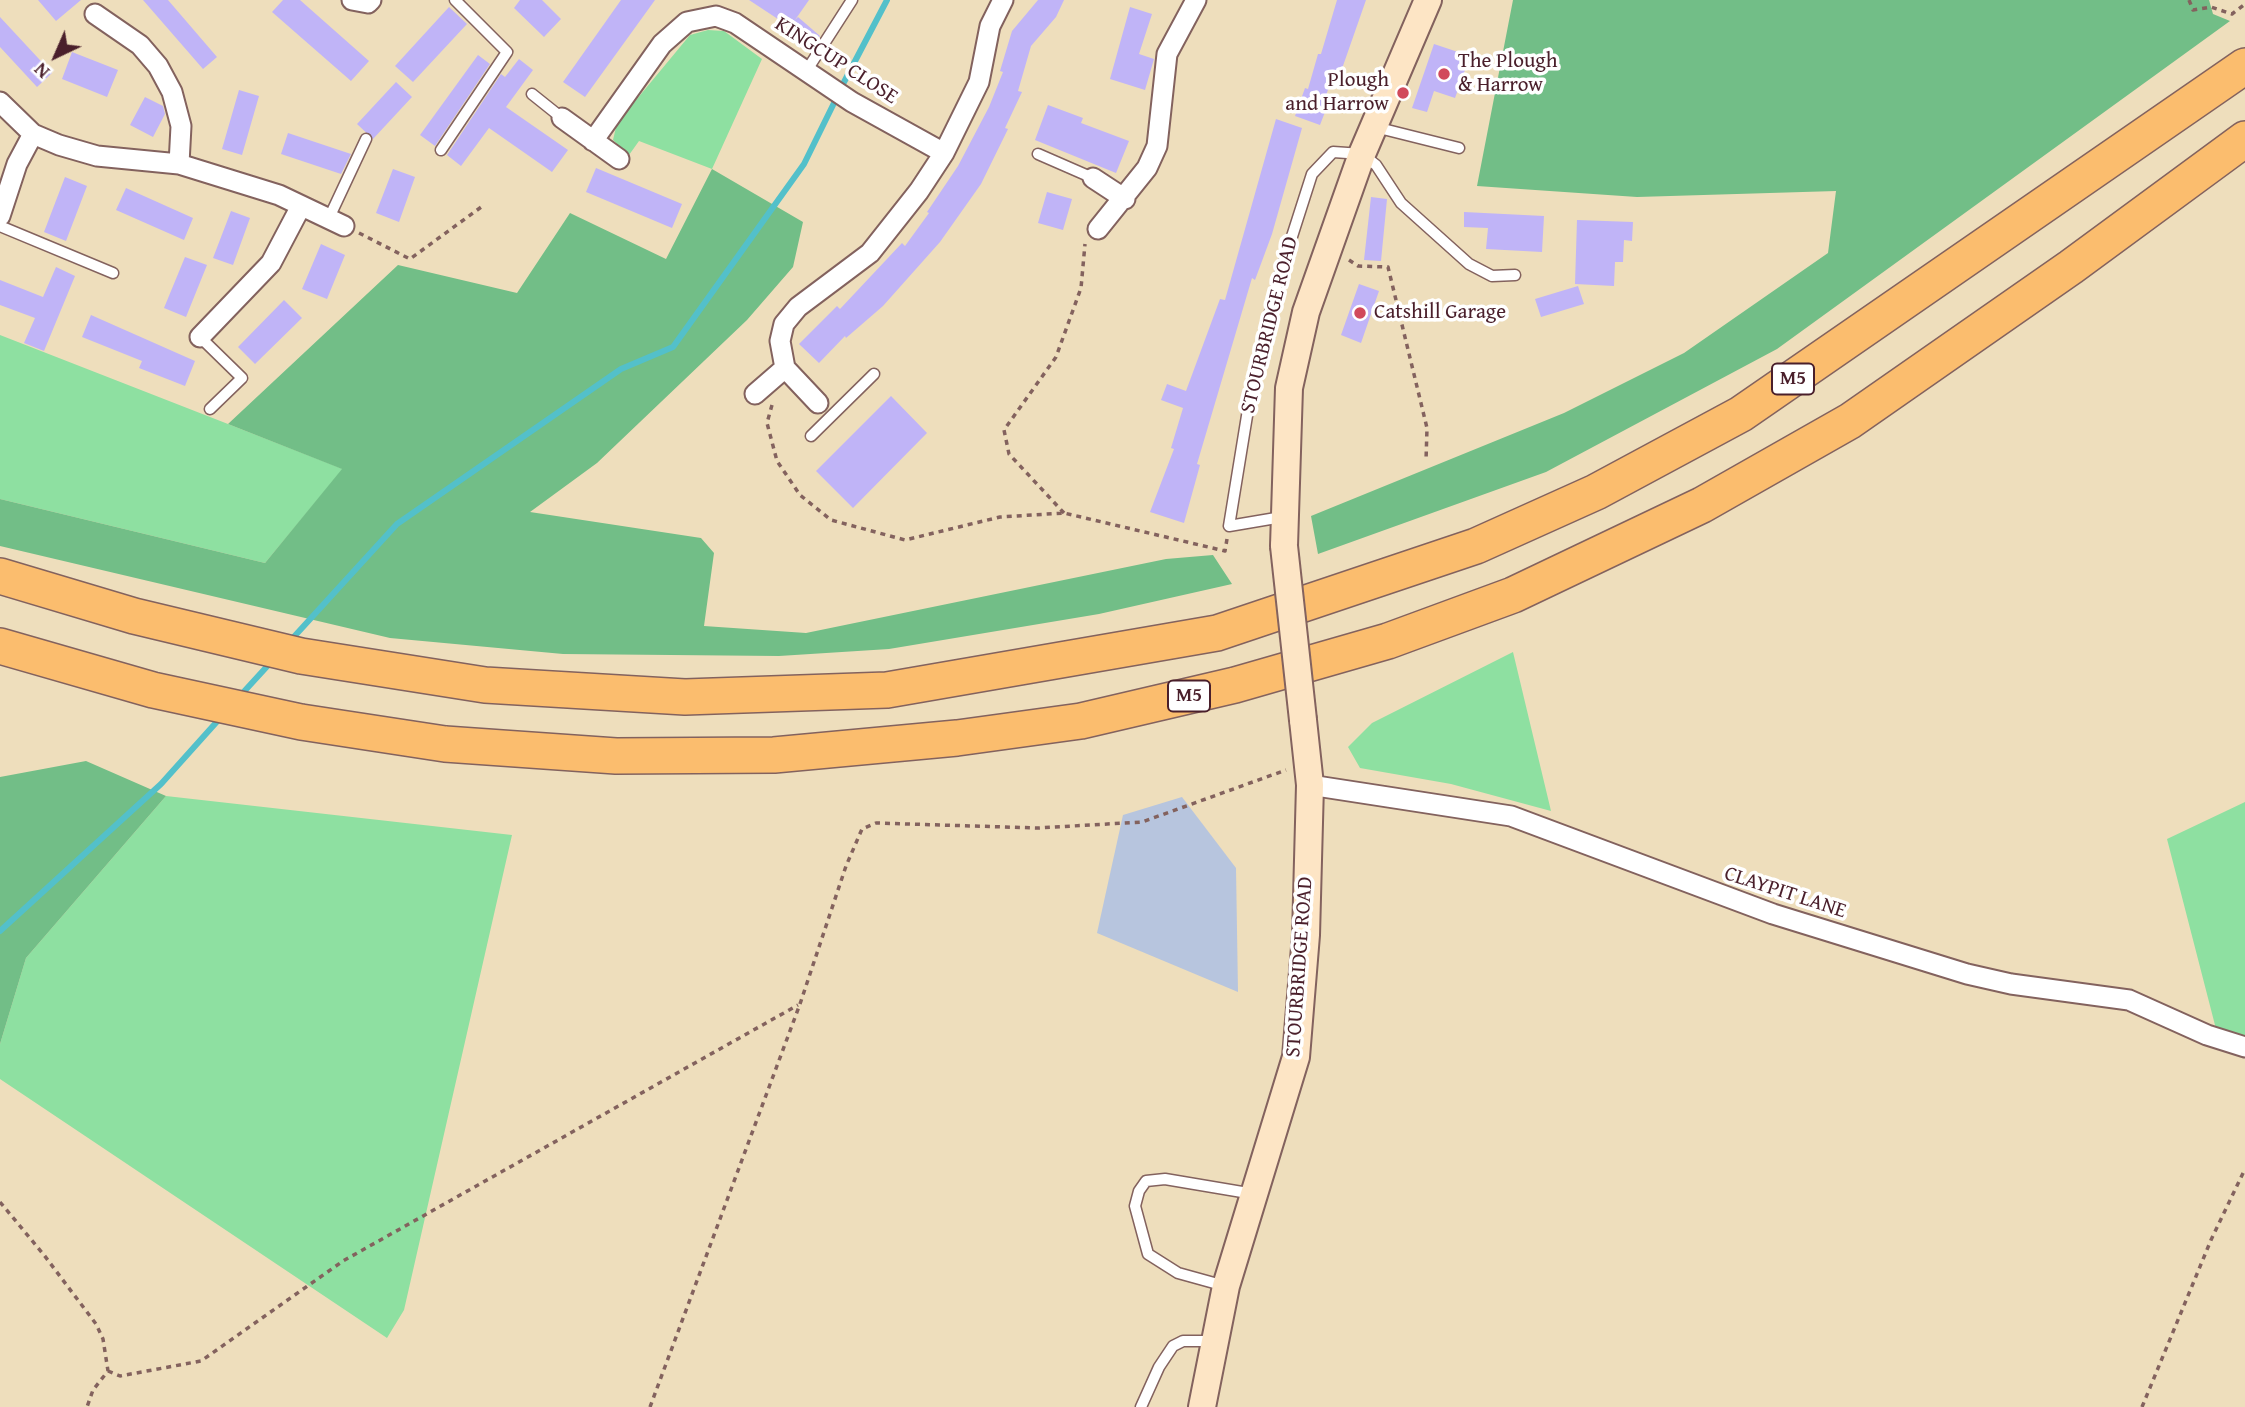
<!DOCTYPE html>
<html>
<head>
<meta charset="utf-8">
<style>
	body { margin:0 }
	#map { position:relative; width:2245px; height:1407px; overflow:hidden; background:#eedebc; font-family:"Gentium Book Plus",serif }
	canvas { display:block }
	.north { position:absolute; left:21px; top:21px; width:70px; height:70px; -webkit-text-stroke:5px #fff; paint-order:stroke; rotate:224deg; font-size:19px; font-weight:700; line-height:28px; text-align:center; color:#4a1f2b }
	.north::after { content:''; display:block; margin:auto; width:24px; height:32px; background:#4a1f2b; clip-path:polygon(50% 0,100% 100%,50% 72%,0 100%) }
</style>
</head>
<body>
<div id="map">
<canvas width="2245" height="1407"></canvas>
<div class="north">N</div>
</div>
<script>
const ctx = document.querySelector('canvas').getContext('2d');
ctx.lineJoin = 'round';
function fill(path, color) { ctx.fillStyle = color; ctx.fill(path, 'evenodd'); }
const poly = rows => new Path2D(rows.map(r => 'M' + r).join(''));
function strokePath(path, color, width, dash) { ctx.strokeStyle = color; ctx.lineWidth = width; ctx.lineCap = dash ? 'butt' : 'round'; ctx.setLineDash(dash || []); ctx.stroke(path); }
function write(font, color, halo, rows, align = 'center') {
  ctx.font = font + ' "Gentium Book Plus",serif'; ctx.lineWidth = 7; ctx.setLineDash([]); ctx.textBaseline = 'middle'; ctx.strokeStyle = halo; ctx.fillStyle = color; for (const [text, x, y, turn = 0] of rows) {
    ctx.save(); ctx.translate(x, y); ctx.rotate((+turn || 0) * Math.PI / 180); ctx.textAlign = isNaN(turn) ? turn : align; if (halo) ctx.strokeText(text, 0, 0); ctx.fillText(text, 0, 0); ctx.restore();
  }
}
fill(poly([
	[1182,797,1236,868,1238,992,1097,933,1123,815]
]), '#b7c5de');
fill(poly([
	[708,30,724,31,762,59,712,169,639,141,629,155,613,140,617,123,690,35],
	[0,335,228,424,343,469,265,563,0,499],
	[1513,652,1551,811,1451,784,1360,768,1348,747,1372,723],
	[166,796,512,835,404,1310,387,1338,0,1079,0,1044,26,958],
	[2245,802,2245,1038,2216,1029,2167,839]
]), '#8ee0a1');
fill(poly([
	[1513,0,2209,0,2213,14,2230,21,1777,349,1546,472,1318,554,1311,516,1564,413,1684,353,1828,253,1836,191,1637,197,1477,186],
	[712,169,803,222,793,267,747,320,597,463,530,512,701,538,714,553,704,626,806,633,1166,559,1213,555,1232,584,1099,614,889,649,779,656,563,654,390,638,0,546,0,499,265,563,342,469,228,424,398,265,517,293,570,213,666,259],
	[86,761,166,796,26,958,0,1044,0,777]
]), '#72be87');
strokePath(poly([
	[843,84,887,0],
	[291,640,397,524,621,369,673,347,804,164,835,101],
	[239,697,272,661],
	[0,931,161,784,222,716]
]), '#53c0ca', 6);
fill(poly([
	[38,0,81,0,56,21],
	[143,0,168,0,217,57,203,69],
	[283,0,300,0,369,61,351,81,272,12],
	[520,0,542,0,561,19,544,37,514,8],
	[621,0,655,0,585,97,563,82],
	[749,0,809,0,795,20,798,17,820,36,811,49,787,30,790,27],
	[1038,0,1064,0,1056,17,1031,46,1018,91,1022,92,1005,128,1008,129,981,184,940,242,883,306,846,338,845,336,819,363,799,344,837,306,840,309,902,243,905,246,929,213,927,212,958,166,989,107,1003,72,1000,71,1012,31],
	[1337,0,1366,0,1337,83,1331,81,1321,110,1325,112,1320,125,1295,116,1305,88,1308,89,1318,54,1321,54],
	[449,7,467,24,413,82,395,66],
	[1130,7,1152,14,1139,54,1154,59,1145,90,1110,79],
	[0,17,52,73,37,87,0,47],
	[1434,44,1470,56,1455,98,1434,91,1427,112,1412,108],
	[72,52,118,70,107,97,62,79],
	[478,55,490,64,435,146,420,135],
	[519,59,533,70,506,107,568,150,552,172,489,128,461,166,447,155,501,74,505,77],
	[396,82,412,97,373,139,357,124],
	[239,90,259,96,242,155,222,149],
	[145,97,163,106,165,114,153,137,130,125],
	[1048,105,1083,118,1081,123,1129,141,1116,173,1035,140],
	[1276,119,1302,128,1272,234,1255,280,1252,278,1197,464,1200,465,1184,523,1150,512,1174,449,1171,448,1183,408,1161,400,1167,384,1186,391,1220,299,1225,300],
	[288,133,351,154,341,174,281,154],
	[596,168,682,204,672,228,586,192],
	[393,169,415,177,399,222,376,213],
	[65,177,87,186,66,241,44,232],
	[126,188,193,218,184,240,116,210],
	[1047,192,1072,199,1063,230,1038,223],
	[1371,197,1387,199,1381,261,1364,260],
	[231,211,250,218,233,265,213,258],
	[1464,212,1544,216,1542,252,1486,249,1488,228,1464,227],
	[1577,220,1633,222,1632,241,1624,240,1623,262,1615,262,1614,286,1575,284],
	[321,244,345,255,327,299,302,289],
	[185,257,207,265,186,317,164,308],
	[56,267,75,276,44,351,24,343,35,318,0,305,0,280,43,297],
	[1359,284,1379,291,1361,343,1341,335],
	[1578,286,1584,304,1541,317,1535,299],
	[284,300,302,318,255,364,238,347],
	[91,315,195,361,185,386,139,368,142,361,82,337],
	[891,396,927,433,853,508,816,471]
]), '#c0b4f7');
const service = poly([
	[807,70,852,0],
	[532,94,562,118],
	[1375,127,1459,148],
	[441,150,507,52,455,0],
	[1038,154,1093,178],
	[329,218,366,139],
	[0,226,113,273],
	[200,337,242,378,210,409],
	[811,436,874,374],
	[1282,517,1229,526,1253,379,1279,277,1312,174,1333,152,1362,154,1376,165,1401,203,1469,264,1492,276,1515,275],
	[1225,1286,1178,1273,1148,1254,1135,1206,1139,1191,1146,1181,1165,1179,1254,1194],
	[1141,1407,1159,1367,1173,1346,1183,1341,1213,1341]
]);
const minor = poly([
	[352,0,368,3,371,0],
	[95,14,140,45,158,66,172,92,181,126,179,164],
	[0,102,33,134,59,145,97,156,179,164,279,195,344,226],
	[562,118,619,159],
	[593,141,662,44,687,22,716,16,735,23,852,102,944,153],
	[1093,178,1125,199],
	[0,216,17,164,33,134],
	[1098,229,1147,168,1157,146,1167,54,1196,0],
	[200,337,271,263,301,206],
	[755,394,785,368],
	[818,403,785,368,780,341,784,324,798,307,870,253,919,191,944,153,979,82,990,26,1003,0],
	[1310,785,1511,816,1773,914,1967,974,2011,984,2129,1000,2207,1035,2245,1047]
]);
const secondary = poly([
	[1284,546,1289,388,1306,312,1362,154,1428,0],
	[1202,1407,1226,1286,1296,1057,1306,935,1310,785,1303,720]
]);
const motorway = poly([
	[0,576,134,616,301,656,485,685,685,697,887,690,1217,633,1476,546,1596,492,1741,414,2245,66],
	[0,646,153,690,301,722,445,744,616,756,774,755,957,738,1081,721,1235,685,1388,641,1513,595,1702,505,1850,421,2071,267,2245,139]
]);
strokePath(service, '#83625e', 13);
strokePath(minor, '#83625e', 23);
strokePath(secondary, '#83625e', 30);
strokePath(motorway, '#83625e', 38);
strokePath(poly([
	[2189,0,2193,10,2211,7,2232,14,2245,4],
	[359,233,410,259,484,205],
	[1349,260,1358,266,1388,267,1427,428,1426,461],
	[772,405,767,423,777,461,800,495,831,520,905,540,1000,517,1064,513,1225,551,1227,539],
	[1064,513,1009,454,1004,430,1056,357,1081,288,1085,244],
	[0,1202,44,1255,96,1324,103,1339,108,1371,93,1390,87,1407],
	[108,1371,120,1376,201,1361,343,1261,798,1005],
	[650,1407,800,1004,846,866,862,829,876,823,1038,828,1142,822,1286,770],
	[2142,1407,2211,1240,2245,1169]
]), '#83625e', 3.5, [5, 5]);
strokePath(service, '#fff', 10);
strokePath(minor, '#fff', 19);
strokePath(secondary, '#fde5c5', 26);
strokePath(motorway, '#fbbd6e', 35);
const secondaryBridge = poly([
	[1284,546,1303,720]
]);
strokePath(secondaryBridge, '#83625e', 30, []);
strokePath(secondaryBridge, '#fde5c5', 26);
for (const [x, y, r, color] of [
	[1444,74,7,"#d1495b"],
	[1403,93,7,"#d1495b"],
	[1360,313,7,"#d1495b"]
]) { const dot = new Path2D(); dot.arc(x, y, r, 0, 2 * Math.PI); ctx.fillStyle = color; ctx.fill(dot); strokePath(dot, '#fff', 2.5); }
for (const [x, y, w] of [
	[1793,379,42],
	[1189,696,42]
]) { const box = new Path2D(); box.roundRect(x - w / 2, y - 15.5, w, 31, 5); ctx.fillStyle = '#fff'; ctx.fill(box); strokePath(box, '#4a1f2b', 2); }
write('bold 19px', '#4a1f2b', null, [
	["M5",1793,379],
	["M5",1189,696]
]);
write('21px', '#4a1f2b', '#fff', [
	["KINGCUP CLOSE",836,61,33],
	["STOURBRIDGE ROAD",1270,325,-76],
	["CLAYPIT LANE",1785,893,18],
	["STOURBRIDGE ROAD",1300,967,-86]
]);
write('21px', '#4a1f2b', '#fff', [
	["The Plough",1458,62],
	["& Harrow",1458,86],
	["Plough",1389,81,"right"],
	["and Harrow",1389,105,"right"],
	["Catshill Garage",1374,313]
], 'left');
</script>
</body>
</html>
